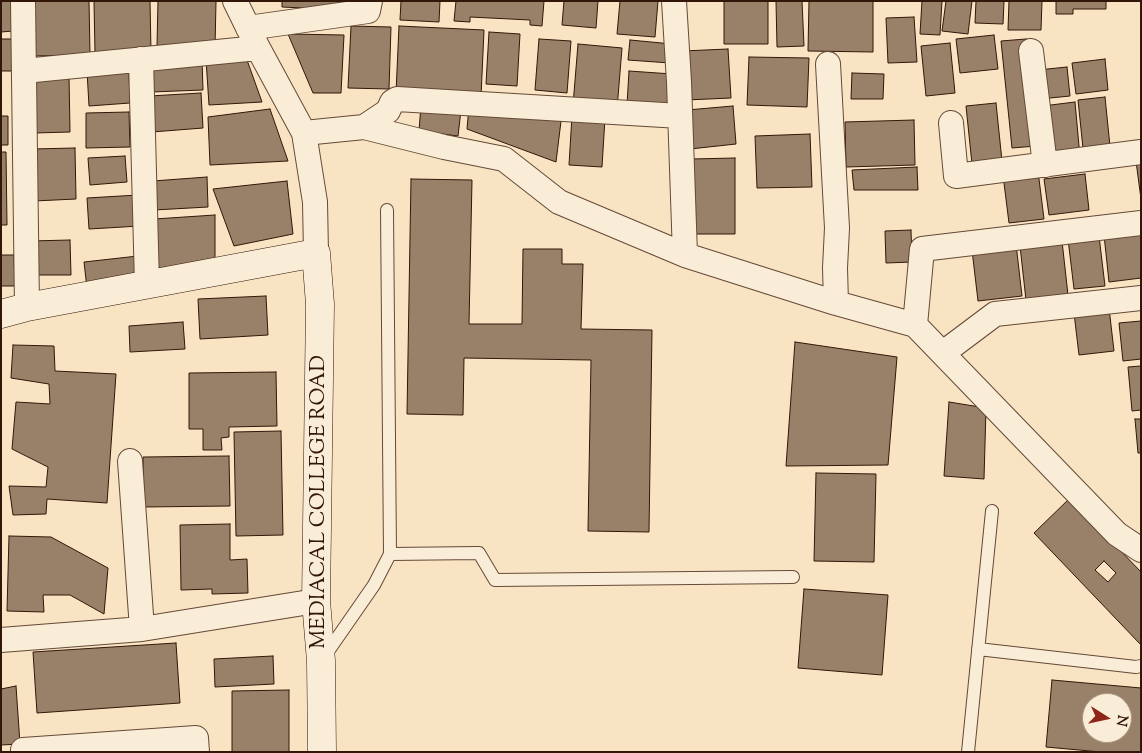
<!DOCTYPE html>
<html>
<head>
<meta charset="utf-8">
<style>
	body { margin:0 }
	#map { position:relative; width:1142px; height:753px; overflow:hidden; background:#f8e3c3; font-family:"Sorts Mill Goudy",serif }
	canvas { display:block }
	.frame { position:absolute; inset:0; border:2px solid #321608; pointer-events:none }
	.north { position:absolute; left:1082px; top:693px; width:50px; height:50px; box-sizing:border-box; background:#faedd8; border:1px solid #aa9785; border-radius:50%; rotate:100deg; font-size:14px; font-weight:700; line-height:20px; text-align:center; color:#321608 }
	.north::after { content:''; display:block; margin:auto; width:18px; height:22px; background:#8f2418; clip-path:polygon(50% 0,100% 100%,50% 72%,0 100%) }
</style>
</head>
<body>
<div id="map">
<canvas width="1142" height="753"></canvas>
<div class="frame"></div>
<div class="north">N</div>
</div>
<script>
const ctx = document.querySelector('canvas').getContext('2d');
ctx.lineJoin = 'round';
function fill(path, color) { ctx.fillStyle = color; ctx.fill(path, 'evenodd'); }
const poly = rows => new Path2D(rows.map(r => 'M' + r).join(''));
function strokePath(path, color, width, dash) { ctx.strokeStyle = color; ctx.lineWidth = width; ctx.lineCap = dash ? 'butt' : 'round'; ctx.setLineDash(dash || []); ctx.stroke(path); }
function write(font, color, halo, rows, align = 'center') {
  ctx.font = font + ' "Sorts Mill Goudy",serif'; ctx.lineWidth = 4.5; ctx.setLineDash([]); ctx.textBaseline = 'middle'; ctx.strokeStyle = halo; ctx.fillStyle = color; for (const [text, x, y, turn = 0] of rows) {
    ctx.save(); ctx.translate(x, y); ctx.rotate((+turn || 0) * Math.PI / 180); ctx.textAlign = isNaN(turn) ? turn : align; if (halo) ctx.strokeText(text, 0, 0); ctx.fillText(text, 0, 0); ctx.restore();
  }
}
const building = poly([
	[1,1,13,1,13,31,1,32,1,1],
	[31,1,89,1,90,55,32,56,31,1],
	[94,1,150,1,151,52,95,53,94,1],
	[158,1,216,1,215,48,157,46,158,1],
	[282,1,347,1,346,10,282,7,282,1],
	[401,1,440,1,439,22,400,20,401,1],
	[456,1,544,1,542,26,530,25,530,20,470,17,470,22,454,21,456,1],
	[564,1,598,1,596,28,562,25,564,1],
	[620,1,658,1,655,37,617,34,620,1],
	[724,1,768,1,768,44,724,44,724,1],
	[776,1,802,1,804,46,777,47,776,1],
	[809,1,873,1,873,52,808,51,809,1],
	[922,1,942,1,940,35,920,34,922,1],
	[946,1,972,1,968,34,942,31,946,1],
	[976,1,1004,1,1003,24,975,23,976,1],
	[1009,1,1042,1,1041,30,1008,30,1009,1],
	[1056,1,1106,1,1106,9,1073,9,1073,14,1056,14,1056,1],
	[914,17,917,62,888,63,886,18,914,17],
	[351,26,391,27,389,89,348,88,351,26],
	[399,26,484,30,481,97,396,93,399,26],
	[489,32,520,34,517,86,486,84,489,32],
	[288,34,344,35,341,93,313,93,288,34],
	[994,35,998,69,960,73,956,39,994,35],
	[1,39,15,39,15,71,1,71,1,39],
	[539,39,571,41,567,93,535,90,539,39],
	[1026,39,1036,146,1012,148,1001,41,1026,39],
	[630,40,672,44,670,63,628,60,630,40],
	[950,43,955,93,926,96,921,46,950,43],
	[578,44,622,48,617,109,573,105,578,44],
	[728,49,731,98,686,100,683,51,728,49],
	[749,57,809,58,807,107,747,105,749,57],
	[206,59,247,60,262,102,209,105,206,59],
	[1105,59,1108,90,1076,94,1072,63,1105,59],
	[202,60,203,90,151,92,150,62,202,60],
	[1067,67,1070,96,1040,99,1038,70,1067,67],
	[129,69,130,103,89,106,87,71,129,69],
	[629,71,672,74,670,108,627,105,629,71],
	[852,73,884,74,883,99,851,99,852,73],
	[69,75,70,132,34,133,32,76,69,75],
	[201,93,203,128,152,132,150,96,201,93],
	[1105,97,1111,156,1084,158,1078,100,1105,97],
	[1075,102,1080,157,1048,160,1043,106,1075,102],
	[996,103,1002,161,972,164,966,106,996,103],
	[421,105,461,110,458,136,419,131,421,105],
	[733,106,736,144,690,149,687,110,733,106],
	[469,107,562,113,556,162,467,129,469,107],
	[270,109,288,161,210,165,208,117,270,109],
	[129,112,130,147,86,148,86,113,129,112],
	[1,116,8,116,8,145,1,145,1,116],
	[572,116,605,118,602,167,569,165,572,116],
	[914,120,915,165,846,167,845,122,914,120],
	[810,134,812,187,757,188,755,136,810,134],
	[75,148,76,199,34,201,32,149,75,148],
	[1,152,6,152,7,225,1,225,1,152],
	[125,156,127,182,90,185,88,158,125,156],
	[735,158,735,234,691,234,691,159,735,158],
	[1136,161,1141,161,1141,199,1136,161],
	[917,167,918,190,854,190,852,170,917,167],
	[1038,171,1044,219,1009,223,1003,175,1038,171],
	[1085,174,1089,210,1049,215,1044,179,1085,174],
	[207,177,208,207,154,210,153,181,207,177],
	[411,179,472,180,469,324,522,324,523,249,562,249,562,264,583,264,581,329,652,330,649,532,588,531,591,360,464,358,463,415,407,414,411,179],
	[287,181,293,234,234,246,213,189,287,181],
	[138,195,140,226,89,229,87,198,138,195],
	[215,215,215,267,157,274,154,219,215,215],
	[911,230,912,262,886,263,885,231,911,230],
	[1141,230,1141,278,1109,282,1104,235,1141,230],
	[1099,236,1105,286,1074,289,1068,239,1099,236],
	[70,240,71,275,32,275,31,241,70,240],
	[1062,241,1068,295,1026,300,1020,246,1062,241],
	[1016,244,1022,296,978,301,972,250,1016,244],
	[1,255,14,255,15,286,1,286,1,255],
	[138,256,141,283,87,288,84,262,138,256],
	[266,296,268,335,200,339,198,299,266,296],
	[1109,308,1114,351,1079,355,1074,313,1109,308],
	[1141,321,1141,359,1123,361,1119,323,1141,321],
	[183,322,185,349,130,352,129,326,183,322],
	[795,342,897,357,888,465,786,466,795,342],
	[13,345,54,346,55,371,116,374,107,503,47,499,46,514,13,515,9,486,46,487,48,467,12,449,16,402,50,404,49,384,11,378,13,345],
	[1141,366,1141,410,1132,411,1128,367,1141,366],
	[276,372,277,426,229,427,229,437,221,438,222,450,203,450,203,429,189,429,189,373,276,372],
	[949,402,986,408,984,479,944,476,949,402],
	[1135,419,1141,419,1141,453,1138,453,1135,419],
	[281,431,283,535,236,536,234,432,281,431],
	[229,456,230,506,143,507,143,457,229,456],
	[816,473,876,474,874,562,814,561,816,473],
	[1070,498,1141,572,1141,645,1034,533,1070,498],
	[1104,561,1116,573,1108,582,1095,570,1104,561],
	[230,524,230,560,247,559,248,593,212,594,212,589,181,590,180,525,230,524],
	[9,536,51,537,108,568,104,614,70,595,43,595,44,612,7,611,9,536],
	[804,589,888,595,882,675,798,668,804,589],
	[176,643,180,703,37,713,33,652,176,643],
	[273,656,274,684,215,687,214,659,273,656],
	[1052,680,1141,688,1141,752,1101,752,1046,747,1052,680],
	[1092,703,1122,703,1122,733,1092,733,1092,703],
	[16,686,20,744,1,745,1,689,16,686],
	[289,690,289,752,232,752,232,691,289,690]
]);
fill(building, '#998169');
strokePath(building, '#321608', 1);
const lane = poly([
	[390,554,479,553,495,580,793,577],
	[978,649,1136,667,1141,666],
	[324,657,374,585,390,554,387,210],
	[968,752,992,511]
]);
const street = poly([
	[23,1,27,307],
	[235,1,258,48,304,133,315,202,316,253],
	[674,1,679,82,685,255],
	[248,28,368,11,370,1],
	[1031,51,1045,165],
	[141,59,147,285],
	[828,64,837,228,835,268,836,303],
	[24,71,258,48],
	[951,123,956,176,1141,152],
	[364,127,388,111,392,102,397,99,680,116],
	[304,133,364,127,444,147,504,159,559,202,685,255,836,303,915,325,1117,534,1141,550],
	[915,325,922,249,1141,223],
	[943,353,995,314,1141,298],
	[130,461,142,629],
	[1,640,142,629,316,601],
	[23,752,23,750,196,738,197,752]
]);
const secondary = poly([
	[1,314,27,307,316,253,320,304,316,601,321,661,322,752]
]);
strokePath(lane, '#644937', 14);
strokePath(street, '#644937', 26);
strokePath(secondary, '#321608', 29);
strokePath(lane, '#faedd8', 12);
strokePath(street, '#faedd8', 24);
strokePath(secondary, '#faedd8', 28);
write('21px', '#321608', '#faedd8', [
	["MEDIACAL COLLEGE ROAD",320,502,-90]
]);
</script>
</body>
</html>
